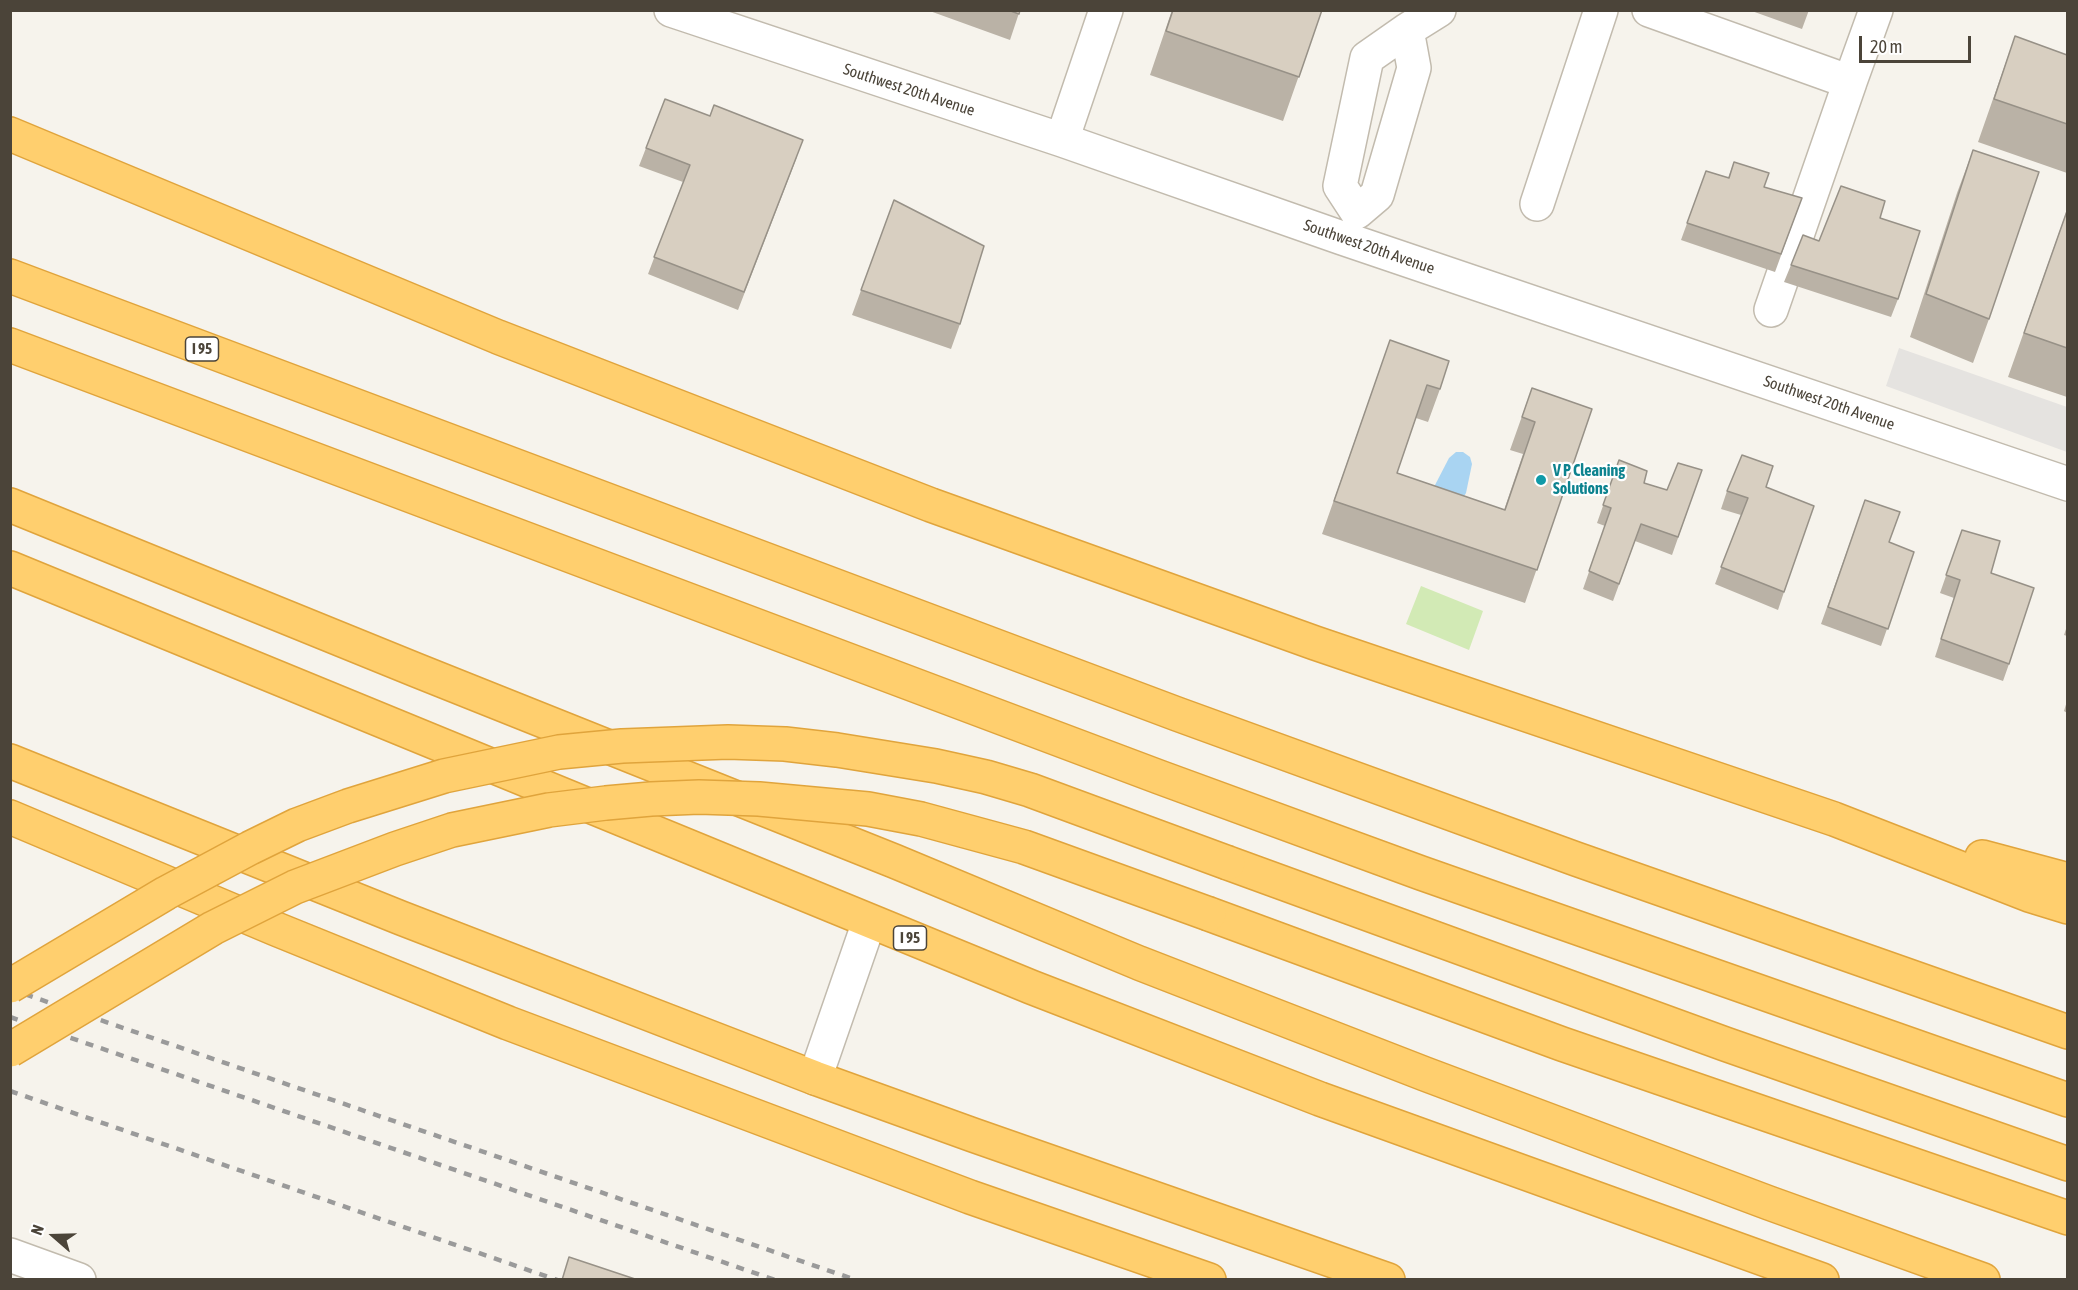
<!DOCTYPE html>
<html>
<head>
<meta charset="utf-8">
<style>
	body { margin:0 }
	#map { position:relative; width:2078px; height:1290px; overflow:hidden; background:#f6f3ec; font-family:"Asap Condensed",sans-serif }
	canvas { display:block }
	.frame { position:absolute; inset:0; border:12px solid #4b4439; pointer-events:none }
	.north { position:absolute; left:24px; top:1206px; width:60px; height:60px; -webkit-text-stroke:4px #fff; paint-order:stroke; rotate:290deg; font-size:16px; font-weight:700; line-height:24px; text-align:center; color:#4b4439 }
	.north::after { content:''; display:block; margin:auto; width:21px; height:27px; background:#4b4439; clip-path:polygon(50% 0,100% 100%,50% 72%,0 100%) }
	.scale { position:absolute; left:1859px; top:36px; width:112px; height:27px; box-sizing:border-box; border:3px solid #4b4439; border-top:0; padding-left:8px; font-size:18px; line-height:21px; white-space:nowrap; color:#4b4439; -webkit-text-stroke:4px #fff; paint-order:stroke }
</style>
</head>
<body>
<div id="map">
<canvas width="2078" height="1290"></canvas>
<div class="frame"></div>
<div class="north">N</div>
<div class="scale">20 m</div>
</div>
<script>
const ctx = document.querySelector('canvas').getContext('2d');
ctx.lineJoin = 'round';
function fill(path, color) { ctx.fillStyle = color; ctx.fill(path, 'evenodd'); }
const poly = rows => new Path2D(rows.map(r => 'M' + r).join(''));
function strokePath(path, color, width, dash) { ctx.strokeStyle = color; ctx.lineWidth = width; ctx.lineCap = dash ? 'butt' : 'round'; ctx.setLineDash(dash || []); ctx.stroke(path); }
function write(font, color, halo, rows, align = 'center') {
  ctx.font = font + ' "Asap Condensed",sans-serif'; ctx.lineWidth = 4.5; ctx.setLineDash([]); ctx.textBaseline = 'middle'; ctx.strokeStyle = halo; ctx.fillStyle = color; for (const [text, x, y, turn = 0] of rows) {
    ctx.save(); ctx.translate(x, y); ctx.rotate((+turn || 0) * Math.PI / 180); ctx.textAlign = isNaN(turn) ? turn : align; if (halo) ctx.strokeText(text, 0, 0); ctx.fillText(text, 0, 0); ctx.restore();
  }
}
fill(poly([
	[1421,586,1483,611,1469,650,1406,624]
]), '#d2eab5');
fill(poly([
	[1899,348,2067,407,2067,452,1886,386]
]), '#e5e3e0');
fill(poly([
	[1456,452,1463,452,1470,457,1472,464,1466,493,1458,506,1434,487,1449,458]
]), '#a9d4f2');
const minor = poly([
	[671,10,1062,140,1342,238,2068,484],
	[1649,10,1850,82,1771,310],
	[1407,30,1414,68,1377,195,1357,212,1340,186,1367,58,1407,30,1439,10],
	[1850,82,1876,10],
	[1062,140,1106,10],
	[1537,204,1601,10],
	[815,1078,869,922],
	[10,1255,79,1280]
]);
const highway = poly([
	[10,134,498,337,931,505,1315,643,1834,819,2029,895,2068,907],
	[10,276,1177,714,1576,859,2068,1032],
	[10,345,1159,777,1421,873,2068,1100],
	[10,505,416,670,894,861,1139,963,1425,1074,1769,1203,1983,1280],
	[10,568,1031,987,1320,1099,1822,1280],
	[10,761,401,918,815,1078,973,1135,1388,1280],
	[10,817,276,929,508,1023,970,1197,1209,1280],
	[1982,857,2068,880],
	[1228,863,1725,1044,2068,1164],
	[1209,914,1562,1044,2068,1218]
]);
strokePath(minor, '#c2bbae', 36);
strokePath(highway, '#e0a43c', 36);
strokePath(minor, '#fff', 33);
strokePath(highway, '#ffcf6e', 33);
strokePath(poly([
	[10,989,856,1280],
	[10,1017,775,1280],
	[10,1091,557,1280]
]), '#9a9a9a', 4.5, [8, 8]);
const highwayBridge = poly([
	[10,986,166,893,250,848,297,825,348,806,444,776,559,752,622,746,728,742,785,744,837,750,936,766,986,777,1030,790,1228,863],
	[10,1050,213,928,295,887,395,849,452,830,549,810,606,803,651,799,699,797,759,799,868,809,921,819,1024,847,1209,914]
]);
strokePath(highwayBridge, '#e0a43c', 36, []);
strokePath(highwayBridge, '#ffcf6e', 33);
fill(poly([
	[927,10,1020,10,1010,40],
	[1172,10,1322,10,1283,121,1150,75],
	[1749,10,1809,10,1802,29],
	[2015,36,2067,55,2067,173,1978,142],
	[665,99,797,157,738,310,648,274,683,182,639,166],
	[1973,150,1989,319,1973,363,1910,337,1957,193],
	[1734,162,1764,187,1802,198,1775,272,1681,240,1706,171,1728,178],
	[894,200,960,324,951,349,852,315],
	[2067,210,2067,397,2008,377],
	[1880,218,1898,299,1891,317,1784,282,1791,265,1819,241],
	[1390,340,1440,389,1428,422,1416,418,1397,473,1504,510,1523,454,1510,450,1532,388,1592,409,1525,603,1322,534],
	[1619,460,1644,483,1667,490,1702,470,1672,555,1635,541,1613,601,1583,589,1605,526,1597,523],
	[1766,487,1784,592,1778,610,1715,584,1741,515,1721,509,1727,491],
	[1865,500,1889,542,1914,552,1881,646,1821,624],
	[1962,530,1991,573,2009,664,2003,681,1935,657,1954,598,1940,593],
	[2067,626,2067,636,2064,635],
	[2067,701,2067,713,2064,711]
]), '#bab2a6');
const building = poly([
	[1008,10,1020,10,1019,14,1008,10],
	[1173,10,1322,10,1299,77,1166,31,1173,10],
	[2015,36,2067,55,2067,124,1994,99,2015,36],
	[665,99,710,116,714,105,803,140,744,292,654,257,690,165,646,148,665,99],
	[1973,150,2039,172,1989,319,1926,294,1973,150],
	[1734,162,1769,173,1764,187,1802,198,1781,254,1687,223,1706,171,1729,178,1734,162],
	[1841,186,1885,201,1880,218,1920,231,1898,299,1791,265,1803,235,1819,241,1841,186],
	[894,200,984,246,960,324,861,290,894,200],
	[2067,211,2067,348,2024,333,2067,211],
	[1390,340,1449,361,1440,389,1427,385,1397,473,1505,510,1535,422,1522,417,1532,388,1592,409,1537,570,1334,501,1390,340],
	[1742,455,1773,466,1766,487,1814,506,1784,592,1721,567,1748,498,1727,491,1742,455],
	[1619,460,1647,471,1644,483,1667,490,1678,463,1702,470,1678,537,1641,524,1619,584,1589,571,1611,508,1603,505,1619,460],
	[1865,500,1900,512,1889,542,1914,552,1888,629,1828,607,1865,500],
	[1962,530,2000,541,1991,573,2034,588,2009,664,1941,639,1960,580,1946,575,1962,530],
	[569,1257,638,1280,562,1280,569,1257]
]);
fill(building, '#d8cfc1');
strokePath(building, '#979187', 1.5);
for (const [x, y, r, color] of [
	[1541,480,6,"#0f9aa8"]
]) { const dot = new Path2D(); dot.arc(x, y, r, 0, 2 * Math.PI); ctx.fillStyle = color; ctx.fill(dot); strokePath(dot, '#fff', 2); }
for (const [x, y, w] of [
	[202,349,33],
	[910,938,33]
]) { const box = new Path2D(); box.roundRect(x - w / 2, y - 12, w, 24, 4.5); ctx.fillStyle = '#fff'; ctx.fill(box); strokePath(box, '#4b4439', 1.5); }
write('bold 15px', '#4b4439', null, [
	["I 95",202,349],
	["I 95",910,938]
]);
write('16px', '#4b4439', '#fff', [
	["Southwest 20th Avenue",909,90,18],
	["Southwest 20th Avenue",1369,247,19],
	["Southwest 20th Avenue",1829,403,19]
]);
write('bold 16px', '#0d838f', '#fff', [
	["V P Cleaning",1553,471],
	["Solutions",1553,489]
], 'left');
</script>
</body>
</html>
